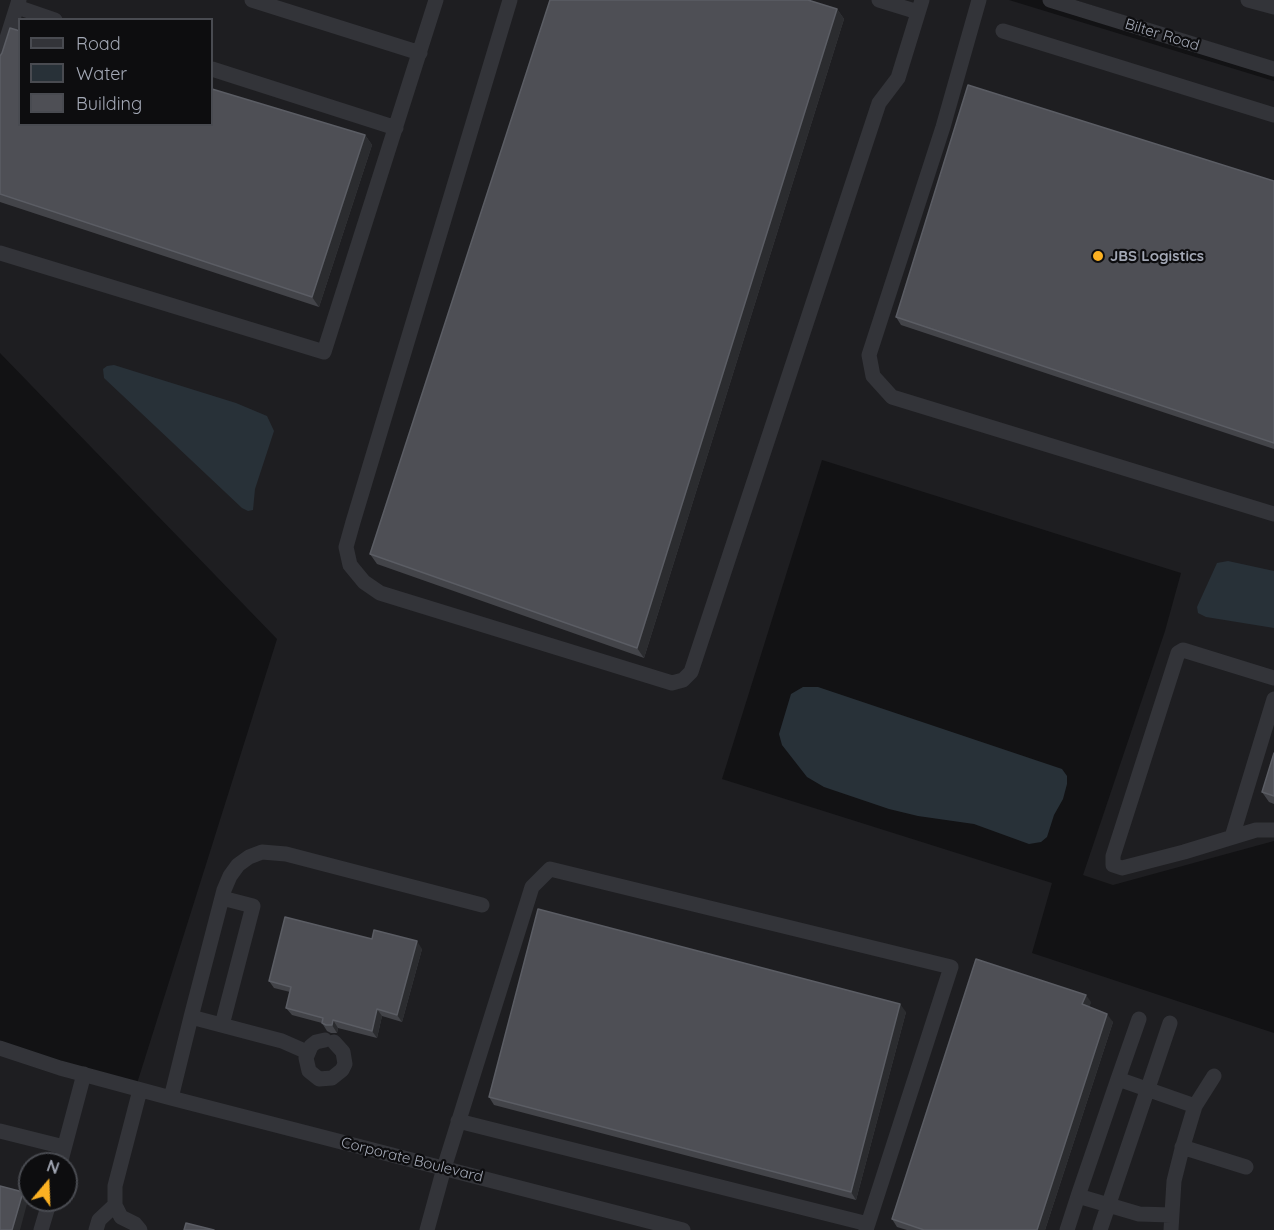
<!DOCTYPE html>
<html>
<head>
<meta charset="utf-8">
<style>
	body { margin:0 }
	#map { position:relative; width:1274px; height:1230px; overflow:hidden; background:#121214; font-family:Quicksand,sans-serif }
	canvas { display:block }
	.legend { position:absolute; left:18px; top:18px; width:195px; height:108px; box-sizing:border-box; background:#0d0d0f; border:2px solid #494b51; margin:0; padding:8px 10px; list-style:none; font-size:18px; color:#a3a8b5 }
	.legend li { display:flex; align-items:center; gap:12px; height:30px }
	.legend b { width:30px; border:2px solid #494b51 }
	.north { position:absolute; left:18px; top:1152px; width:60px; height:60px; box-sizing:border-box; background:#0d0d0f; border:2px solid #494b51; border-radius:50%; rotate:19deg; font-size:16px; font-weight:700; line-height:24px; text-align:center; color:#a3a8b5 }
	.north::after { content:''; display:block; margin:auto; width:21px; height:27px; background:#fcb122; clip-path:polygon(50% 0,100% 100%,50% 72%,0 100%) }
</style>
</head>
<body>
<div id="map">
<canvas width="1274" height="1230"></canvas>
<ul class="legend">
<li><b style="height:8px;background:#333439"></b>Road</li>
<li><b style="height:16px;background:#283138"></b>Water</li>
<li><b style="height:16px;background:#4e4f55"></b>Building</li>
</ul>
<div class="north">N</div>
</div>
<script>
const ctx = document.querySelector('canvas').getContext('2d');
ctx.lineJoin = 'round';
function fill(path, color) { ctx.fillStyle = color; ctx.fill(path, 'evenodd'); }
const poly = rows => new Path2D(rows.map(r => 'M' + r).join(''));
function strokePath(path, color, width, dash) { ctx.strokeStyle = color; ctx.lineWidth = width; ctx.lineCap = dash ? 'butt' : 'round'; ctx.setLineDash(dash || []); ctx.stroke(path); }
function write(font, color, halo, rows, align = 'center') {
  ctx.font = font + ' Quicksand,sans-serif'; ctx.lineWidth = 4.5; ctx.setLineDash([]); ctx.textBaseline = 'middle'; ctx.strokeStyle = halo; ctx.fillStyle = color; for (const [text, x, y, turn = 0] of rows) {
    ctx.save(); ctx.translate(x, y); ctx.rotate((+turn || 0) * Math.PI / 180); ctx.textAlign = isNaN(turn) ? turn : align; if (halo) ctx.strokeText(text, 0, 0); ctx.fillText(text, 0, 0); ctx.restore();
  }
}
fill(poly([
	[0,0,1009,0,1274,81,1274,841,1113,885,1083,875,1165,631,1181,573,822,460,722,779,1052,883,1032,953,1274,1033,1274,1230,0,1230,0,1051,134,1093,277,639,0,353],
	[20,20,212,20,212,124,20,124],
	[30,1164,66,1164,66,1200,30,1200],
	[1075,0,1274,0,1274,62]
]), '#1e1e21');
fill(poly([
	[114,365,236,403,267,416,274,431,255,489,253,510,248,511,242,508,104,378,103,369,107,366],
	[1228,561,1274,571,1274,628,1206,617,1198,613,1197,607,1217,563],
	[803,687,818,687,1062,769,1067,776,1067,784,1063,799,1054,815,1047,837,1041,842,1029,844,974,824,918,816,889,809,824,787,807,777,782,745,779,734,791,694]
]), '#283138');
strokePath(poly([
	[252,0,420,53],
	[510,0,353,522,346,547,350,565,364,582,380,593,672,683,683,680,691,672,879,103,898,78,922,0],
	[879,0,918,12],
	[979,0,943,127,869,355,873,376,892,397,1274,514],
	[1050,0,1274,69],
	[1248,0,1274,7],
	[17,7,55,20],
	[1003,31,1274,115],
	[0,60,19,0],
	[212,69,396,128],
	[0,253,324,352,436,0],
	[1274,678,1183,650,1178,653,1113,856,1113,865,1122,868,1184,852,1256,830,1274,830],
	[1232,837,1274,699],
	[191,1017,224,890,230,876,238,865,249,857,262,852,286,854,482,905],
	[222,1025,253,906,222,898],
	[325,1040,316,1042,311,1046,306,1058,309,1071,319,1079,332,1078,342,1070,345,1064,343,1052,334,1042],
	[0,1048,60,1068,171,1098,683,1230],
	[1118,1079,1139,1019],
	[140,1090,115,1186,115,1205,121,1217,135,1224,140,1230],
	[171,1098,191,1017,282,1041,307,1052],
	[458,1121,868,1224],
	[0,1131,64,1147],
	[1182,1147,1246,1167],
	[60,1164,84,1074],
	[1171,1215,1139,1214,1078,1196,1118,1079,1195,1106],
	[41,1230,50,1200],
	[96,1230,99,1220,115,1205],
	[427,1230,444,1168,532,887,550,869,951,967,866,1230],
	[1067,1230,1078,1196],
	[1100,1230,1170,1023],
	[1171,1230,1174,1181,1182,1149,1195,1106,1214,1076]
]), '#333439', 15);
fill(poly([
	[837,9,844,19,644,658,377,564,370,554],
	[0,56,365,135,372,145,319,307,0,202],
	[1274,181,1274,449,901,325,896,317],
	[1274,753,1274,804,1269,802,1262,792],
	[372,939,422,949,402,1022,382,1016,377,1038,338,1028,337,1033,331,1033,327,1031,322,1023,292,1015,286,1008,290,992,274,988,269,981],
	[1091,1002,1089,1007,1113,1022,1045,1230,907,1230,897,1227,892,1219],
	[906,1012,856,1200,494,1105,489,1097]
]), '#434449');
fill(poly([
	[837,9,844,19,644,658,637,648],
	[365,135,372,145,319,307,312,297],
	[417,941,422,949,402,1022,397,1015],
	[1086,995,1091,1002,1088,1012,1082,1004],
	[900,1004,906,1012,856,1200,851,1192],
	[377,1009,382,1016,377,1038,372,1031],
	[1107,1014,1113,1022,1045,1230,1037,1230],
	[333,1020,338,1028,337,1033,332,1025],
	[23,1192,28,1200,20,1230,12,1230]
]), '#2b2c2f');
const building = poly([
	[550,0,808,0,837,9,637,648,370,554,550,0],
	[10,28,20,31,20,124,212,124,212,89,365,135,312,297,0,194,0,56,2,53,10,28],
	[968,85,1274,181,1274,443,896,317,968,85],
	[1274,753,1274,796,1262,792,1274,753],
	[538,909,900,1004,851,1192,489,1097,538,909],
	[285,917,372,939,374,930,417,941,397,1015,377,1009,372,1031,333,1020,332,1025,326,1025,322,1023,323,1018,286,1008,291,987,269,981,285,917],
	[976,959,1086,995,1082,1004,1107,1014,1037,1230,924,1230,892,1219,976,959],
	[0,1186,23,1192,12,1230,0,1230,0,1186],
	[186,1223,214,1230,184,1230,186,1223]
]);
fill(building, '#4e4f55');
strokePath(building, '#5b5d64', 1.5);
for (const [x, y, r, color] of [
	[1098,256,6,"#fcb122"]
]) { const dot = new Path2D(); dot.arc(x, y, r, 0, 2 * Math.PI); ctx.fillStyle = color; ctx.fill(dot); strokePath(dot, '#0d0d0f', 2); }
write('15px', '#a3a8b5', '#0d0d0f', [
	["Bilter Road",1162,35,17],
	["Corporate Boulevard",412,1160,14]
]);
write('bold 15px', '#a3a8b5', '#0d0d0f', [
	["JBS Logistics",1110,256]
], 'left');
</script>
</body>
</html>
